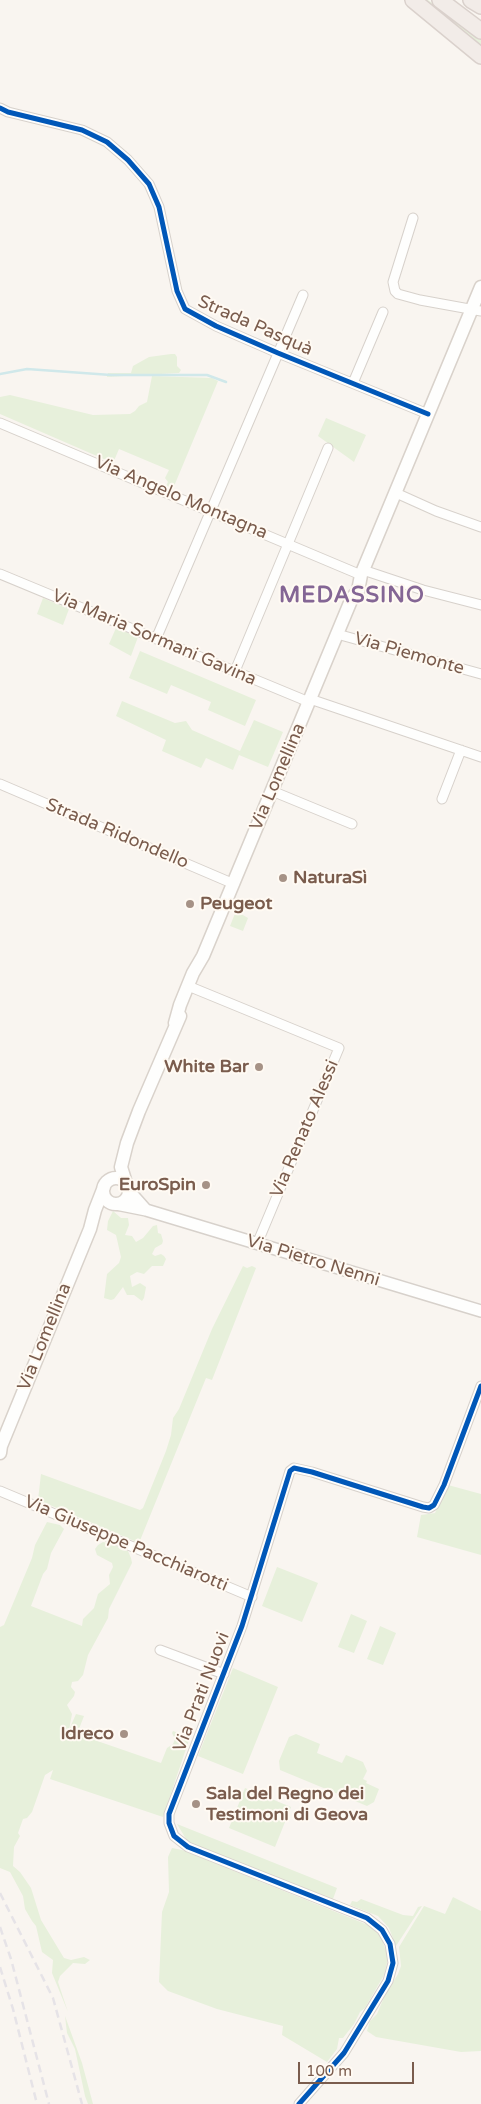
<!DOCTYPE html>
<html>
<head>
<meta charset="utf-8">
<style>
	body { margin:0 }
	#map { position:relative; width:481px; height:2104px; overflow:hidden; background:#f9f5f0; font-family:"Varela Round",sans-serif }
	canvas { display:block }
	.scale { position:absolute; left:298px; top:2062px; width:116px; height:22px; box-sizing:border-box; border:2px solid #7a5c4d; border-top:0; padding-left:6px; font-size:15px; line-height:18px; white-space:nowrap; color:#7a5c4d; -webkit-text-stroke:4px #fffaf3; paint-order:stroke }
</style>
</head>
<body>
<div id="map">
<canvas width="481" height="2104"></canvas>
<div class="scale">100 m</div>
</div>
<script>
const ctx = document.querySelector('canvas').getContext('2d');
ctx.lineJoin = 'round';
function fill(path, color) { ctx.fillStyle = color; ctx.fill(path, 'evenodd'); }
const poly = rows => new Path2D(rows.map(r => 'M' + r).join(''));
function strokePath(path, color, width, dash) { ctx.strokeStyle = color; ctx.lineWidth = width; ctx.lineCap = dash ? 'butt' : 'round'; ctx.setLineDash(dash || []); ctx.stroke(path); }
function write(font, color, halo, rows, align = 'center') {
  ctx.font = font + ' "Varela Round",sans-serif'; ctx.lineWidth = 4; ctx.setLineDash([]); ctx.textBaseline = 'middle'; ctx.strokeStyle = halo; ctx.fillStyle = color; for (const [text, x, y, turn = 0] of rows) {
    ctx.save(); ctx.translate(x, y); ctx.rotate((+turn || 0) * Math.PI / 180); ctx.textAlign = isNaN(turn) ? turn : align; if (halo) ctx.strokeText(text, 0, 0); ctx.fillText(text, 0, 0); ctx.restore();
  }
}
fill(poly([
	[417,0,428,0,452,18,481,36,481,52],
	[171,354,175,354,177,357,177,366,181,370,179,373,107,377,108,373,131,373,133,366,149,357],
	[152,376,212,378,218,381,172,491,165,488,168,482,165,478,169,470,119,449,113,463,0,414,0,397,10,395,93,415,130,414,135,411,139,406,147,402],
	[326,418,366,435,354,462,318,436],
	[43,598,69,609,63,625,37,614],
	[116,628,138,637,131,656,109,644],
	[140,651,256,700,245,726,208,710,211,702,171,685,167,694,129,678],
	[122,701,175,723,186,721,192,730,240,751,254,720,283,732,268,767,239,755,233,770,206,758,201,768,162,751,166,740,116,716],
	[236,911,248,918,243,931,230,926],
	[113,1211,121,1218,128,1218,129,1225,125,1235,132,1236,136,1242,143,1238,153,1226,157,1225,158,1233,161,1234,163,1241,162,1244,155,1248,152,1254,155,1256,161,1254,164,1256,166,1259,163,1266,152,1266,144,1274,137,1272,130,1276,132,1287,140,1283,146,1287,144,1298,142,1301,134,1295,127,1295,123,1287,114,1299,111,1300,104,1298,107,1274,119,1263,121,1257,116,1235,107,1230,108,1221],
	[243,1266,247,1268,252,1266,256,1268,212,1380,206,1378,139,1543,38,1500,41,1474,140,1510,143,1508,166,1451,171,1435,173,1418,179,1409,212,1329],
	[448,1485,481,1494,481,1555,417,1537,421,1515,435,1513],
	[47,1522,60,1525,64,1529,51,1553,47,1569,43,1574,31,1606,82,1626,83,1619,94,1608,98,1594,110,1584,109,1575,113,1567,112,1563,97,1555,95,1549,98,1545,103,1542,116,1545,121,1550,128,1551,131,1558,132,1563,109,1609,108,1618,88,1655,83,1675,78,1681,72,1682,71,1687,75,1692,74,1696,67,1705,72,1714,69,1730,76,1714,84,1716,77,1734,161,1763,167,1748,173,1744,175,1739,172,1733,173,1731,190,1737,163,1817,50,1779,53,1770,45,1775,32,1812,27,1818,23,1819,18,1833,20,1836,14,1847,13,1866,20,1872,31,1888,41,1920,64,1958,71,1960,84,1957,90,1960,85,1964,73,1963,60,1976,58,1982,68,2012,52,1973,53,1960,42,1952,36,1926,32,1921,25,1909,23,1896,10,1872,0,1868,0,1627,4,1625,32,1558,35,1545],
	[277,1567,318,1583,302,1622,262,1606],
	[351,1614,367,1621,354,1653,338,1647],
	[380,1626,396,1633,383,1665,367,1659],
	[233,1668,278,1687,243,1774,198,1756],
	[296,1734,320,1744,317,1753,342,1763,346,1755,363,1762,367,1771,363,1779,367,1781,366,1783,379,1789,374,1802,367,1806,280,1770,279,1761,289,1737],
	[245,1788,291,1807,275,1847,229,1828],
	[177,1824,337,1888,333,1899,192,1844,186,1839],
	[172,1848,182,1850,368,1925,380,1935,387,1953,387,1963,384,1975,365,2008,360,2012,354,2024,343,2038,339,2038,337,2049,327,2062,282,2035,283,2026,217,2009,168,1991,159,1982,162,1912,169,1892,168,1857],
	[453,1897,481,1911,481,2051,461,2052,376,2037,367,2031,370,2021,377,2014,385,1995,398,1974,401,1966,399,1947,424,1906,445,1914],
	[361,1899,403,1915,413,1916,418,1907,422,1906,396,1946,389,1928,378,1916,350,1905,352,1901,357,1902],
	[65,2016,82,2063,93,2104,88,2104,85,2096,75,2049,67,2033]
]), '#e7f0db');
strokePath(poly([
	[0,374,27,369,111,375,207,375,226,382]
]), '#d0e8ea', 2.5);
const minor = poly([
	[0,108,8,112,82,130,107,142,128,160,149,184,159,207,177,291,185,309,216,326,278,353,428,414],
	[413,218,393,282,395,291,398,294,420,300,481,311],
	[353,383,383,312],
	[0,423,361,575],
	[396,493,436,511,481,527],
	[363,570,423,590,481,605],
	[0,574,309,702],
	[337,634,481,674],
	[156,639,303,295],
	[235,671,328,448],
	[310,699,481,757],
	[0,784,234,884],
	[272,791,352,824],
	[442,799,461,750],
	[193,988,339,1048,257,1244],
	[0,1491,252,1597],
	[160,1650,224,1674],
	[299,2104,344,2053,388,1981,393,1963,390,1944,382,1930,367,1918,188,1847,174,1836,169,1823,169,1814,242,1626,290,1471,294,1468,312,1472,423,1507,429,1508,434,1505,444,1485,481,1386]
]);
const tertiary = poly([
	[129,1191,145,1209],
	[116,1204,146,1210,481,1311]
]);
const secondary = poly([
	[175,1023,180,1005,193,973,203,956,352,598,358,591,361,575,481,287],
	'103 1191a13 13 0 1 1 26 0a13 13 0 1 1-26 0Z',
	[126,1183,121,1167,127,1143,139,1111,180,1016],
	[0,1453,1,1446,90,1229,95,1210,104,1187]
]);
const trunk = poly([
	[413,0,481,56],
	[440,0,481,31],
	[471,0,481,6]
]);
strokePath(minor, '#d7d1cb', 11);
strokePath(tertiary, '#d7d1cb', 14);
strokePath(secondary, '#d9d2cb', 15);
strokePath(trunk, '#dad1cc', 18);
strokePath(minor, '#fefefd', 9);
strokePath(tertiary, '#fefefd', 11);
strokePath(secondary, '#fefefd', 12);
strokePath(trunk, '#f2ece8', 15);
strokePath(poly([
	[0,1893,53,1998,82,2104],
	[0,1927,11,1959,49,2104],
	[0,1967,13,2009,37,2104]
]), '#e6e3e7', 2.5, [8, 5]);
strokePath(poly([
	[0,108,8,112,82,130,107,142,128,160,149,184,159,207,177,291,185,309,216,326,278,353,428,414],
	[299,2104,344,2053,388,1981,393,1963,390,1944,382,1930,367,1918,188,1847,174,1836,169,1823,169,1814,242,1626,290,1471,294,1468,312,1472,423,1507,429,1508,434,1505,444,1485,481,1386]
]), '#0057b8', 5);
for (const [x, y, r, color] of [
	[283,878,5,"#a69286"],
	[190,904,5,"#a69286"],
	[259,1067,5,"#a69286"],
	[206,1185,5,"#a69286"],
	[124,1734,5,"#a69286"],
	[196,1804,5,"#a69286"]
]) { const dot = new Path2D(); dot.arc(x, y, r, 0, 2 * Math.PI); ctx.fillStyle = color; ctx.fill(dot); strokePath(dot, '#fffaf3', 2); }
write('18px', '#7a5c4d', '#fffaf3', [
	["Strada Pasquà",255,326,24],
	["Via Angelo Montagna",181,498,23],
	["Via Maria Sormani Gavina",154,638,23],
	["Via Piemonte",409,654,16],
	["Via Lomellina",278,777,-67],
	["Strada Ridondello",117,834,23],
	["Via Renato Alessi",305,1129,-67],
	["Via Pietro Nenni",313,1261,17],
	["Via Lomellina",45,1337,-68],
	["Via Giuseppe Pacchiarotti",126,1544,23],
	["Via Prati Nuovi",202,1692,-69]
]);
write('bold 18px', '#7a5c4d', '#fffaf3', [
	["NaturaSì",293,878],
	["Peugeot",200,904],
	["White Bar",249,1067,"right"],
	["EuroSpin",196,1185,"right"],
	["Idreco",114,1734,"right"],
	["Sala del Regno dei",206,1794],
	["Testimoni di Geova",206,1815]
], 'left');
ctx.letterSpacing = '1px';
write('bold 22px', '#846695', '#fffaf3', [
	["MEDASSINO",352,596]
]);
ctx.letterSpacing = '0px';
</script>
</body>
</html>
